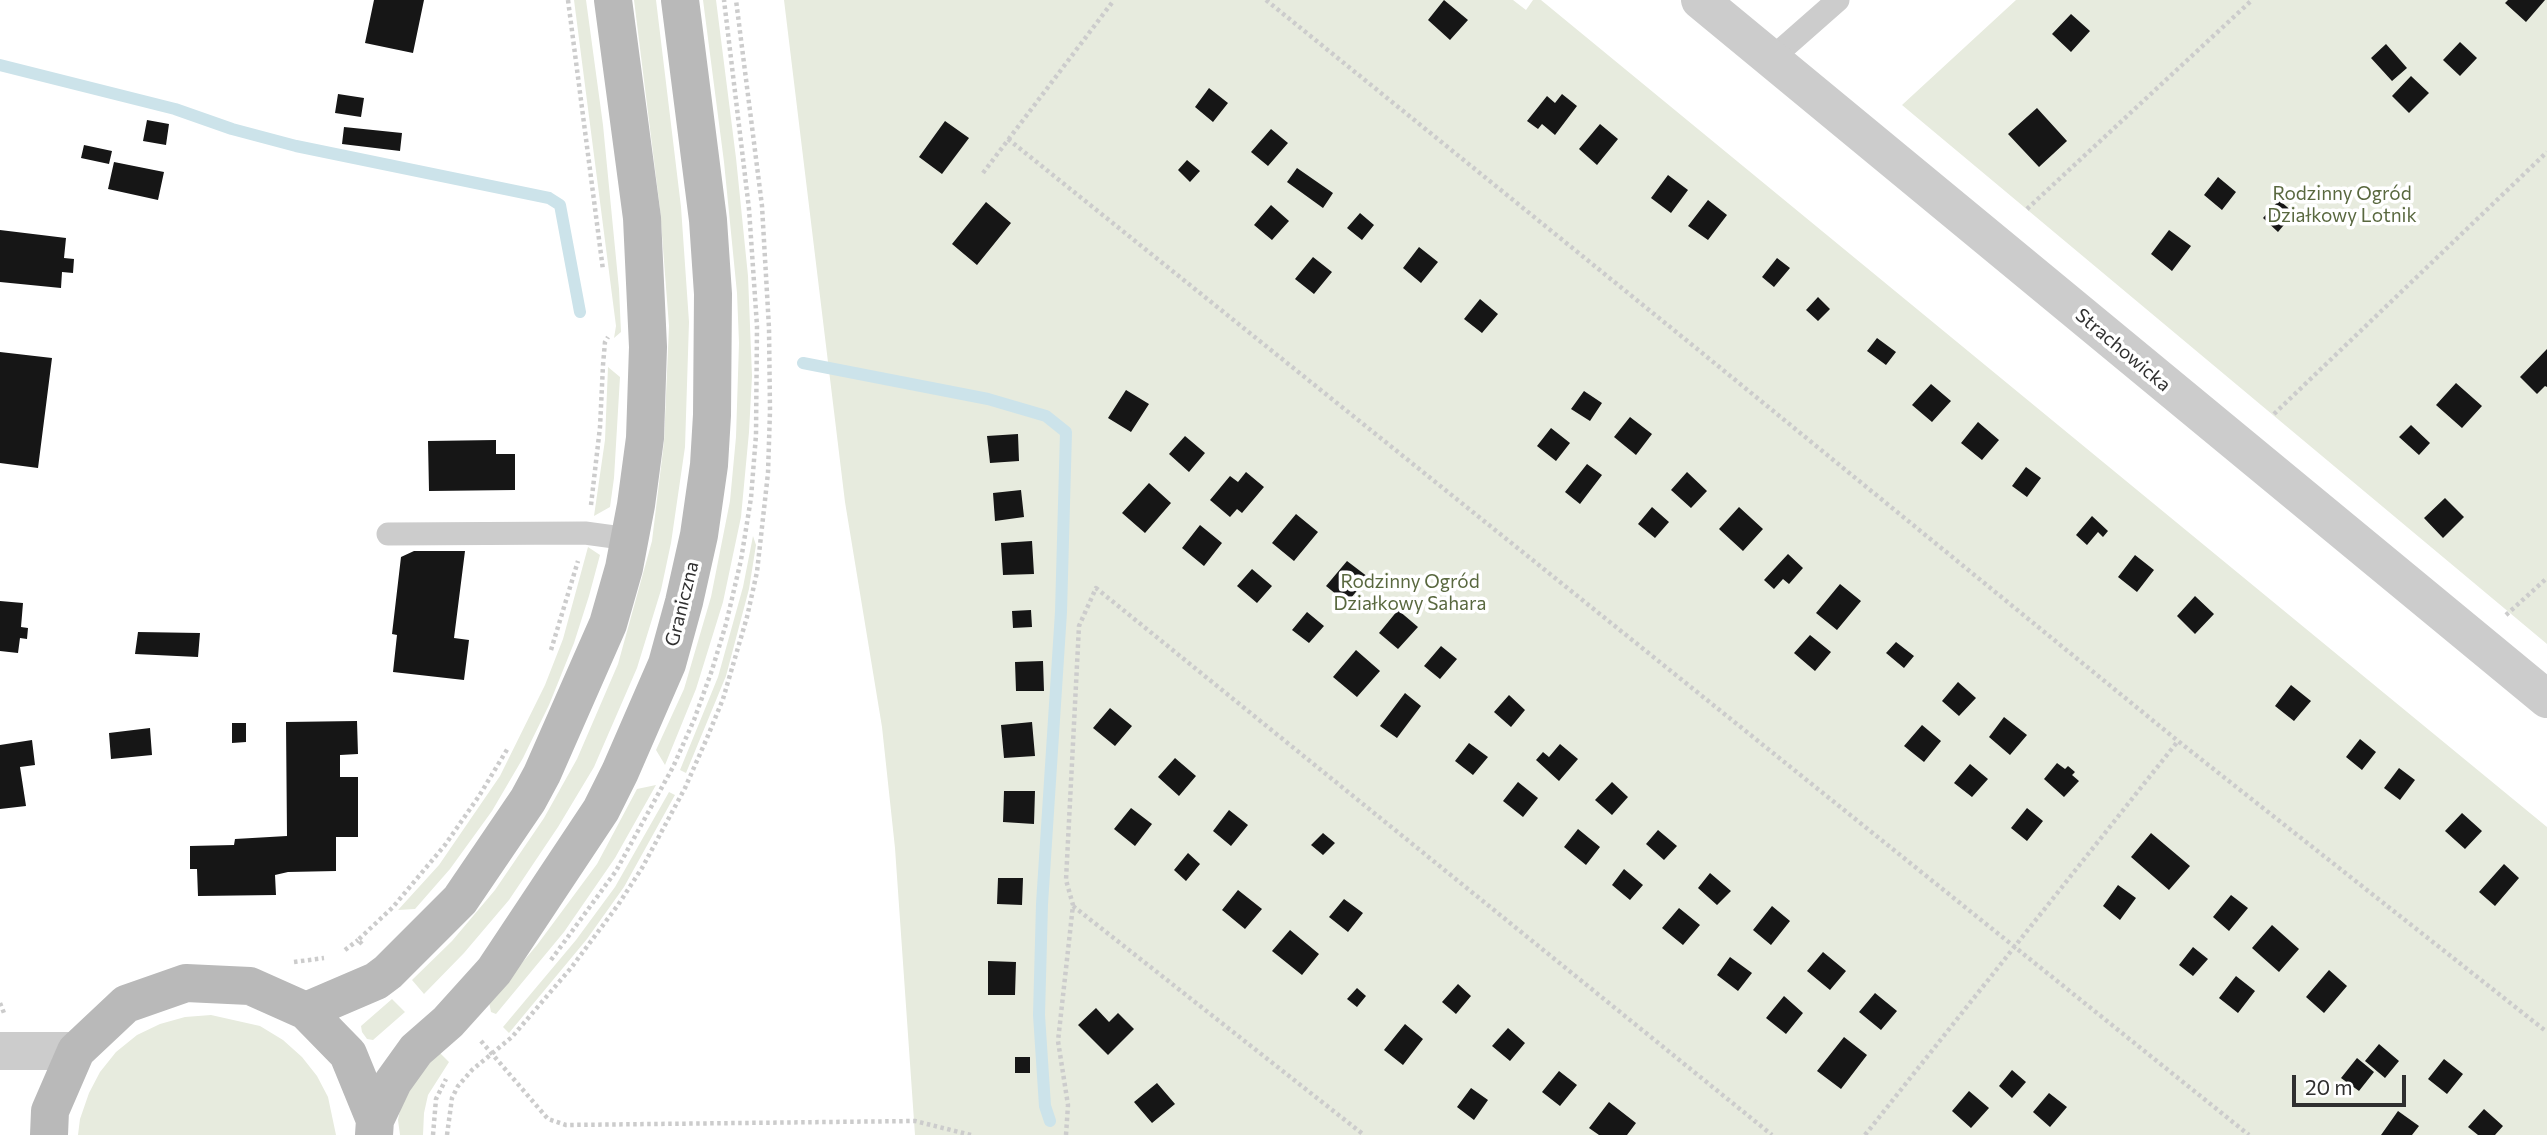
<!DOCTYPE html>
<html>
<head>
<meta charset="utf-8">
<style>
	body { margin:0 }
	#map { position:relative; width:2547px; height:1135px; overflow:hidden; background:#fff; font-family:Commissioner,sans-serif }
	canvas { display:block }
	.scale { position:absolute; left:2292px; top:1075px; width:114px; height:32px; box-sizing:border-box; border:4px solid #2f2f2f; border-top:0; padding-left:9px; font-size:21px; line-height:24px; white-space:nowrap; color:#2f2f2f; -webkit-text-stroke:5px #fff; paint-order:stroke }
</style>
</head>
<body>
<div id="map">
<canvas width="2547" height="1135"></canvas>
<div class="scale">20 m</div>
</div>
<script>
const ctx = document.querySelector('canvas').getContext('2d');
ctx.lineJoin = 'round';
function fill(path, color) { ctx.fillStyle = color; ctx.fill(path, 'evenodd'); }
const poly = rows => new Path2D(rows.map(r => 'M' + r).join(''));
function strokePath(path, color, width, dash) { ctx.strokeStyle = color; ctx.lineWidth = width; ctx.lineCap = dash ? 'butt' : 'round'; ctx.setLineDash(dash || []); ctx.stroke(path); }
function write(font, color, halo, rows, align = 'center') {
  ctx.font = font + ' Commissioner,sans-serif'; ctx.lineWidth = 7; ctx.setLineDash([]); ctx.textBaseline = 'middle'; ctx.strokeStyle = halo; ctx.fillStyle = color; for (const [text, x, y, turn = 0] of rows) {
    ctx.save(); ctx.translate(x, y); ctx.rotate((+turn || 0) * Math.PI / 180); ctx.textAlign = isNaN(turn) ? turn : align; if (halo) ctx.strokeText(text, 0, 0); ctx.fillText(text, 0, 0); ctx.restore();
  }
}
fill(poly([
	[574,0,586,0,603,125,619,289,621,332,614,338,616,326],
	[634,0,656,0,681,207,689,322,685,447,671,543,661,590,637,668,594,767,558,827,509,900,464,953,424,994,412,980,452,941,495,890,544,818,577,759,618,664,652,541,664,442,669,326,660,209],
	[703,0,716,0,736,158,748,276,752,376,749,432,741,517,723,602,696,689,665,765,656,750,684,689,711,597,730,501,736,437,739,343,737,293,724,162],
	[784,0,1513,0,1526,10,1533,0,1541,0,2547,827,2547,1135,915,1135,895,848,882,727,845,502],
	[2016,0,2547,0,2547,644,1902,105],
	[608,367,620,377,614,478,610,507,594,516,605,440],
	[753,536,756,545,749,589,726,676,686,773,680,770,718,677,743,587],
	[588,547,600,555,589,596,574,643,549,705,523,758,492,811,450,869,415,909,398,910,439,865,500,776,545,685,563,639],
	[656,785,615,858,564,932,496,1014,491,1012,489,1002,537,945,597,864,637,789],
	[669,792,675,795,624,887,587,939,509,1033,503,1027,576,940,615,887],
	[392,999,405,1012,373,1040,367,1039,362,1032,361,1026],
	[211,1015,260,1026,283,1040,302,1057,317,1076,328,1097,336,1135,78,1135,80,1119,89,1093,100,1072,116,1052,137,1035,160,1024,185,1017],
	[438,1051,449,1062,428,1095,424,1113,423,1135,400,1135,398,1120,402,1099]
]), '#e7ebde');
strokePath(poly([
	[0,65,175,109,232,129,296,146,549,198,560,205,580,312],
	[803,363,988,399,1046,416,1066,432,1061,612,1042,904,1039,1015,1045,1106,1050,1121]
]), '#cce3ea', 12);
fill(poly([
	[374,0,424,0,413,53,365,43],
	[1444,0,1468,20,1450,40,1428,20],
	[2508,0,2545,0,2526,22,2505,3],
	[2071,14,2090,31,2071,52,2052,34],
	[2460,42,2477,58,2460,76,2443,60],
	[2386,44,2407,68,2392,81,2371,58],
	[2411,76,2429,93,2409,113,2392,96],
	[1209,88,1228,103,1213,122,1195,107],
	[338,94,364,98,361,117,335,113],
	[1562,94,1577,106,1555,135,1542,124,1538,129,1527,121,1547,96,1555,103],
	[2037,108,2067,141,2039,167,2008,134],
	[147,120,169,124,166,145,143,141],
	[945,121,969,138,942,174,919,157],
	[1600,124,1618,139,1597,165,1579,149],
	[344,127,402,133,400,151,342,144],
	[1271,129,1288,143,1268,166,1251,152],
	[84,145,112,151,109,164,81,158],
	[1187,160,1200,171,1190,182,1178,170],
	[114,162,164,172,158,200,108,189],
	[1297,168,1333,193,1323,208,1287,182],
	[1668,175,1688,190,1671,213,1651,198],
	[2218,177,2236,192,2222,210,2204,195],
	[1708,200,1727,215,1708,240,1688,226],
	[2279,200,2294,213,2278,232,2263,218],
	[986,202,1011,223,977,265,952,244],
	[1271,205,1289,221,1272,240,1254,225],
	[1360,213,1374,225,1362,240,1347,228],
	[0,230,66,238,64,258,74,259,73,273,62,272,61,288,0,282],
	[2169,230,2191,246,2172,271,2151,254],
	[1419,247,1438,262,1421,283,1403,268],
	[1313,257,1332,272,1314,294,1295,279],
	[1777,258,1790,268,1774,287,1762,277],
	[1818,297,1830,309,1818,321,1806,310],
	[1480,299,1498,314,1482,333,1464,319],
	[1877,338,1896,352,1886,365,1867,351],
	[2547,349,2547,387,2545,386,2537,394,2520,377],
	[0,352,52,358,38,468,0,463],
	[2456,383,2482,406,2462,428,2436,405],
	[1931,384,1951,401,1932,422,1912,405],
	[1126,390,1149,404,1131,432,1108,418],
	[1584,391,1602,403,1590,421,1571,409],
	[1630,417,1652,434,1636,455,1614,437],
	[1978,422,1999,440,1982,460,1961,443],
	[2411,425,2430,443,2419,455,2399,437],
	[1551,428,1570,443,1556,461,1537,446],
	[1018,434,1019,461,990,463,987,436],
	[1185,436,1205,453,1189,472,1169,454],
	[496,440,496,454,515,454,515,490,429,491,428,441],
	[1587,464,1602,475,1580,504,1565,492],
	[2026,467,2041,478,2027,497,2012,486],
	[1246,472,1264,487,1242,513,1237,509,1230,517,1210,500,1230,476,1238,482],
	[1687,472,1707,491,1691,508,1671,490],
	[1149,483,1171,503,1145,533,1122,513],
	[1021,490,1024,517,995,521,993,493],
	[2445,498,2464,517,2443,538,2424,518],
	[1652,507,1669,522,1655,538,1638,524],
	[1739,507,1763,529,1743,551,1719,529],
	[1296,514,1318,532,1294,561,1272,543],
	[2092,516,2108,531,2103,537,2098,532,2087,545,2076,535],
	[1200,525,1222,543,1204,566,1182,548],
	[1032,541,1034,574,1003,575,1001,543],
	[414,551,465,551,454,638,469,640,464,680,393,672,397,635,392,634,401,557],
	[1788,554,1803,568,1789,584,1783,579,1774,589,1764,580],
	[2135,555,2154,570,2137,592,2118,577],
	[1347,561,1368,577,1347,603,1326,586],
	[1252,569,1272,586,1257,603,1237,586],
	[1840,584,1861,601,1837,630,1816,613],
	[2195,596,2214,614,2195,634,2177,616],
	[0,601,23,603,21,627,28,628,27,639,20,638,18,653,0,651],
	[1031,610,1032,627,1013,628,1012,611],
	[1398,610,1418,627,1398,649,1379,633],
	[1307,612,1324,626,1309,643,1292,630],
	[138,632,200,633,198,657,135,654],
	[1810,635,1831,652,1815,671,1794,653],
	[1896,642,1914,656,1904,668,1886,653],
	[1441,646,1457,659,1440,679,1424,666],
	[1356,650,1380,671,1357,697,1333,677],
	[1043,661,1044,691,1016,691,1015,662],
	[1958,682,1976,698,1959,716,1942,701],
	[2291,685,2311,701,2294,721,2275,706],
	[1405,693,1421,706,1397,738,1380,726],
	[1509,695,1525,710,1511,727,1494,712],
	[1110,708,1132,726,1115,746,1093,728],
	[2004,717,2027,735,2010,755,1989,737],
	[357,721,358,754,340,755,340,777,358,777,358,837,336,837,336,871,288,872,275,875,276,895,198,896,197,869,190,869,190,846,234,845,235,839,287,836,286,722],
	[1032,722,1035,756,1004,758,1001,725],
	[232,723,246,723,246,742,232,743],
	[1922,725,1941,741,1924,762,1904,746],
	[150,728,152,755,111,759,109,733],
	[2360,739,2376,752,2362,770,2346,757],
	[32,740,35,765,20,767,26,806,0,809,0,745],
	[1469,743,1488,757,1473,775,1455,761],
	[1560,744,1578,759,1559,781,1536,760,1543,752,1549,757],
	[1175,758,1196,776,1179,796,1158,777],
	[2057,763,2065,769,2068,766,2075,772,2072,775,2079,781,2064,797,2044,779],
	[1970,764,1988,779,1972,797,1954,783],
	[2399,768,2415,780,2400,800,2384,788],
	[1518,782,1538,798,1523,817,1503,801],
	[1612,782,1628,797,1612,815,1595,800],
	[1004,791,1035,791,1034,824,1003,822],
	[1131,808,1152,824,1135,846,1114,829],
	[2027,808,2043,821,2027,841,2011,828],
	[1229,810,1248,825,1231,846,1213,831],
	[2462,813,2482,831,2465,849,2445,831],
	[1578,829,1600,847,1586,865,1564,847],
	[1658,830,1677,846,1664,860,1646,844],
	[1323,833,1335,843,1323,855,1311,845],
	[2151,833,2190,866,2169,890,2131,857],
	[1188,853,1200,864,1186,881,1174,870],
	[2504,864,2519,878,2495,906,2479,892],
	[1624,869,1643,885,1630,900,1612,885],
	[1710,873,1731,891,1717,905,1698,888],
	[998,878,1023,878,1022,905,997,904],
	[2118,885,2136,898,2120,920,2103,906],
	[1238,890,1262,909,1245,929,1222,910],
	[2231,895,2248,908,2229,931,2213,917],
	[1344,899,1363,913,1348,932,1329,917],
	[1772,906,1790,921,1771,945,1753,930],
	[1679,908,1700,925,1683,945,1662,928],
	[2272,925,2299,949,2279,972,2252,948],
	[1290,930,1319,954,1302,975,1272,951],
	[2193,947,2208,959,2193,976,2179,965],
	[1823,952,1846,971,1830,990,1807,971],
	[1730,957,1752,973,1738,991,1717,975],
	[988,961,1016,962,1015,995,988,995],
	[2329,970,2347,986,2324,1013,2306,997],
	[2236,976,2255,991,2238,1013,2219,998],
	[1458,984,1471,996,1456,1014,1442,1002],
	[1357,988,1366,996,1357,1007,1347,999],
	[1875,993,1897,1011,1881,1030,1859,1012],
	[1784,996,1803,1013,1786,1034,1766,1018],
	[1096,1008,1109,1022,1118,1013,1134,1029,1108,1055,1078,1025],
	[1405,1024,1423,1039,1403,1065,1384,1050],
	[1508,1028,1525,1043,1510,1061,1492,1046],
	[1844,1037,1867,1055,1841,1089,1817,1071],
	[2379,1044,2399,1061,2385,1078,2365,1061],
	[1015,1057,1030,1057,1030,1073,1015,1073],
	[2357,1058,2374,1072,2359,1091,2341,1078],
	[2444,1059,2463,1074,2447,1094,2428,1079],
	[2012,1070,2026,1082,2012,1098,1999,1086],
	[1559,1071,1577,1085,1560,1106,1542,1092],
	[1157,1083,1175,1104,1152,1123,1134,1102],
	[1471,1088,1488,1100,1474,1120,1457,1107],
	[1969,1091,1989,1108,1971,1128,1952,1111],
	[2049,1093,2067,1107,2050,1127,2033,1112],
	[1609,1102,1636,1123,1627,1135,1599,1135,1589,1128],
	[2484,1109,2503,1126,2495,1135,2478,1135,2468,1127],
	[2398,1111,2419,1126,2412,1135,2381,1135]
]), '#161616');
strokePath(poly([
	[568,0,603,270],
	[1266,0,1696,348,2178,741,2547,1032],
	[1008,139,2249,1135],
	[983,173,1114,0],
	[2027,209,2252,0],
	[2274,414,2547,152],
	[591,505,600,427,603,365,605,342,608,337],
	[2506,615,2547,578],
	[551,650,578,561],
	[1073,906,1364,1135],
	[362,944,358,940,393,907,445,845,479,796,508,748],
	[345,950,358,940],
	[551,960,616,871,673,767,694,720,712,670,726,624,741,560,751,498,756,435,757,326,749,209,724,0],
	[294,962,324,958],
	[0,1003,4,1013],
	[481,1041,548,1119,566,1125,915,1121,971,1135],
	[433,1135,436,1099,446,1079],
	[447,1135,452,1098,458,1086,472,1070,512,1037,571,968,618,905,642,868,685,788,707,738,723,699,747,617,757,572,768,473,770,411,769,328,762,206,736,0],
	[1066,1135,1068,1105,1058,1041,1073,905,1066,880,1079,626,1096,588,1772,1135],
	[1865,1135,2178,741]
]), '#ccc', 4.5, [3.5, 3.5]);
strokePath(poly([
	[1771,59,1838,0],
	[388,534,585,533,629,539]
]), '#ccc', 23);
strokePath(poly([
	[1700,0,2547,699],
	[0,1051,76,1051]
]), '#ccc', 38);
strokePath(poly([
	[306,1011,376,981,388,972,460,900,528,800,542,774,608,624,624,568,636,505,645,438,648,347,642,218,613,0],
	[375,1120,393,1082,416,1050,448,1022,494,971,601,810,620,772,667,664,684,602,699,535,709,465,712,415,713,294,708,220,680,0],
	[49,1135,50,1111,76,1051,126,1004,186,983,250,986,306,1011,348,1054,375,1120,374,1135]
]), '#b9b9b9', 38);
write('19px', '#59683f', '#fff', [
	["Rodzinny Ogród",2342,194],
	["Działkowy Lotnik",2342,216],
	["Rodzinny Ogród",1410,582],
	["Działkowy Sahara",1410,604]
]);
write('19px', '#2f2f2f', '#fff', [
	["Strachowicka",2123,350,40],
	["Graniczna",682,604,-76]
]);
</script>
</body>
</html>
